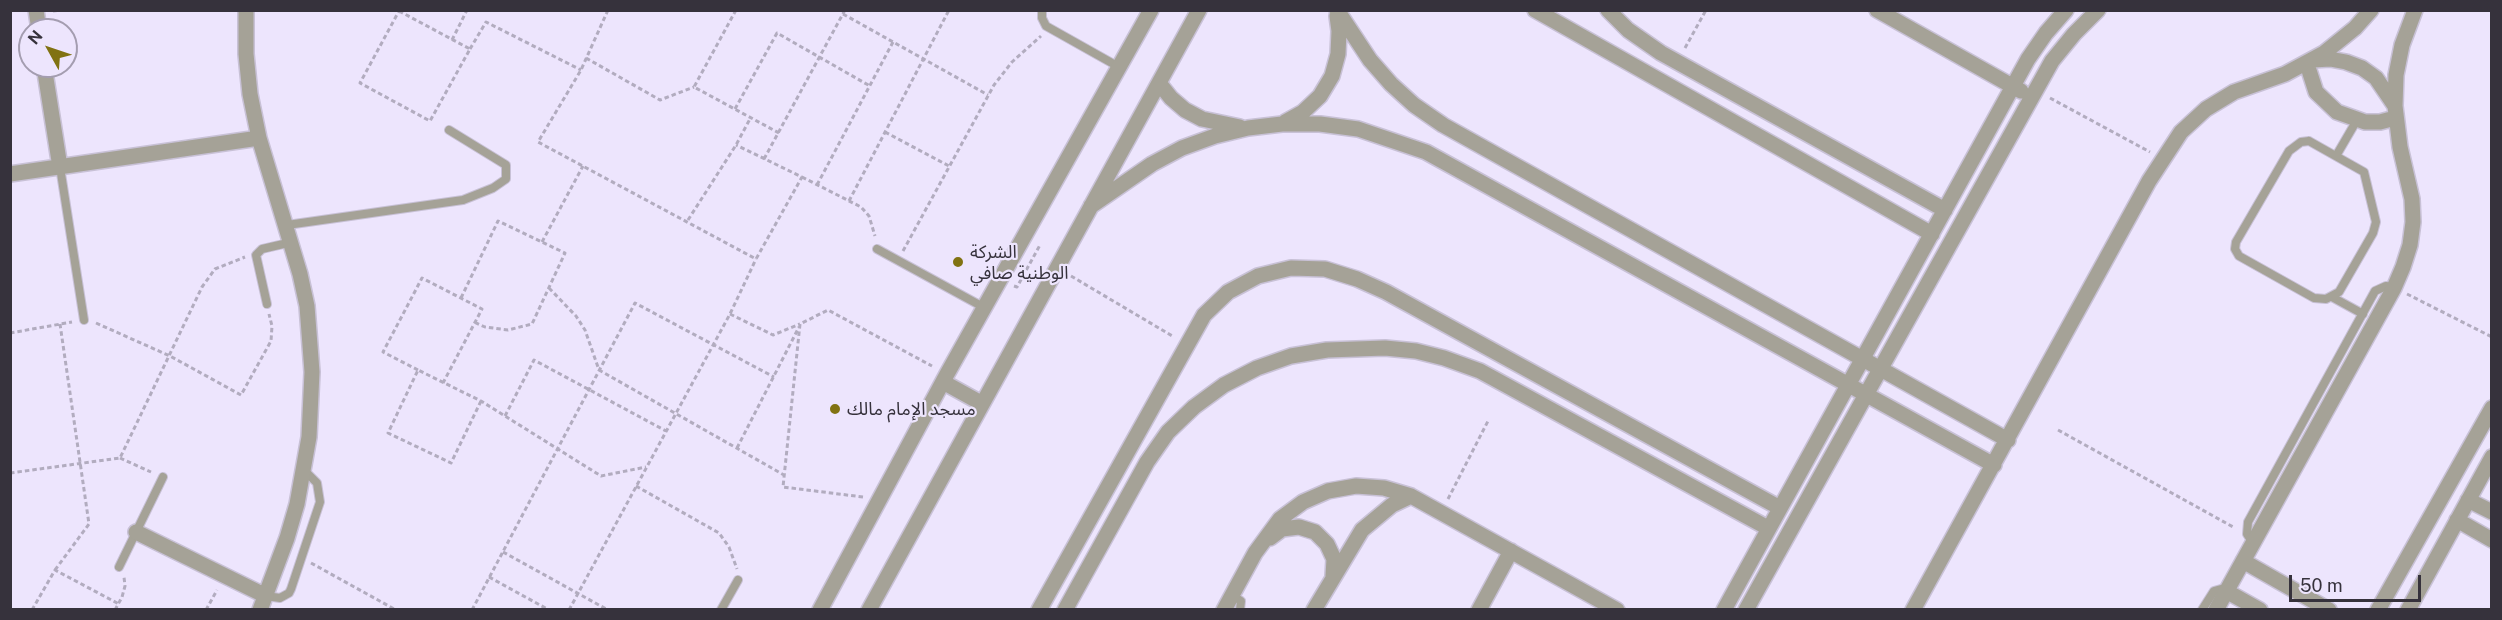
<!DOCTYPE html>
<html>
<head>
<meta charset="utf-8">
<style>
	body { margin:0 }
	#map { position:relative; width:2502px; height:620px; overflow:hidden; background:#ede5fd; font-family:"Public Sans",sans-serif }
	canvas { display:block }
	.frame { position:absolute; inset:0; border:12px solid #36323c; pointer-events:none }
	.north { position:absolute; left:18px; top:18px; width:60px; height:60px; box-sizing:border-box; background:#ede5fd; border:2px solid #a49db0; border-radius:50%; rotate:310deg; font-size:16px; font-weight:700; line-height:24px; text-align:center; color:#36323c }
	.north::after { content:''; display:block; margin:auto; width:21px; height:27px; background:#817212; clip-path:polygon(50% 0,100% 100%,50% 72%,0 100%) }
	.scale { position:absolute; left:2289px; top:575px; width:132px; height:27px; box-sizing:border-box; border:3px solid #36323c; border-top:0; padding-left:8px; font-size:18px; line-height:21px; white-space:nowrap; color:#36323c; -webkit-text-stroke:4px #ede5fd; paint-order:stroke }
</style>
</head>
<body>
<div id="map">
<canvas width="2502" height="620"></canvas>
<div class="frame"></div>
<div class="north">N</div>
<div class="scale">50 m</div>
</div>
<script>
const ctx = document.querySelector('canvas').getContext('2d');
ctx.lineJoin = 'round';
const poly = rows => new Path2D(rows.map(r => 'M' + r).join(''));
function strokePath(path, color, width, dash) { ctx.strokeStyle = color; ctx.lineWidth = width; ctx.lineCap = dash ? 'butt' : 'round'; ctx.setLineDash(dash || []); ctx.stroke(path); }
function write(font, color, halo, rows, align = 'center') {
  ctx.font = font + ' "Public Sans","Noto Sans Arabic",sans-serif'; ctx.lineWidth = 4.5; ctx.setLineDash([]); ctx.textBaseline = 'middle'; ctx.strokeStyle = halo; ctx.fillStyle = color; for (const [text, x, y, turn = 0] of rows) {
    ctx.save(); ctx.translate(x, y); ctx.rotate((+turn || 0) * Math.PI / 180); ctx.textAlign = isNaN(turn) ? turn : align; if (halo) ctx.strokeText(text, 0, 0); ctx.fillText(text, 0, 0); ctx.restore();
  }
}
const service = poly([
	[1042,10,1042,18,1046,26,1119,67],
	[2309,141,2364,172,2376,222,2373,233,2339,292,2326,299,2314,298,2239,256,2235,249,2236,242,2289,151,2301,142,2309,141],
	[2336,156,2357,120],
	[60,167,84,320],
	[287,225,463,200,493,188,506,179,506,165,449,130],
	[877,249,985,308],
	[2332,297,2363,314],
	[267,304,256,255,262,249,292,242],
	[2253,543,2247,534,2248,522,2375,291,2386,286,2394,288],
	[119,567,163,477],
	[1232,595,1241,601,1240,610],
	[266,596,280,598,289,593,291,589,320,502,317,483,304,470],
	[721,610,738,580],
	[2202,610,2214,591,2221,589,2226,591]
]);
const minor = poly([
	[36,10,39,30],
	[246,10,246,54,250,94,259,138,300,274,307,306,312,372,309,437,297,504,287,538,260,610],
	[1337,10,1370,60,1391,84,1414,105,1443,125,2008,440],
	[1535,10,1932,234],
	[1608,10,1628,30,1661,53,1945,210],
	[1877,10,2021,91],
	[2313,60,2330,59,2346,62,2362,68,2376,78,2395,106],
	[2307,64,2316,92,2337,112,2365,122,2380,122,2395,118],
	[44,66,60,167],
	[1159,83,1171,98,1185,110,1202,119,1240,127],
	[1285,122,1303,112,1320,96,1332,76,1338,54,1339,31,1337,16],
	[10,174,259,138],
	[1091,206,1152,164,1182,148,1215,136,1248,128,1282,124,1320,124,1358,129,1426,152,1994,465],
	[943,382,981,403],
	[2468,500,2492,512],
	[2457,520,2492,540],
	[136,532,266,596],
	[1270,538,1282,529,1299,527,1315,532,1327,544,1334,559,1333,576],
	[2243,561,2329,610],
	[2226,591,2260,610],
	[820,610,947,374,1151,10],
	[869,610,1199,10],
	[1039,610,1204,315,1228,292,1258,276,1291,268,1325,269,1357,279,1386,292,1780,508],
	[1065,610,1147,462,1168,432,1194,407,1224,385,1257,368,1291,356,1327,350,1385,348,1416,351,1444,358,1480,371,1768,528],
	[1224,610,1255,553,1280,519,1303,502,1328,491,1356,486,1384,488,1411,496,1617,610],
	[1314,610,1362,530,1392,505,1411,496],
	[1479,610,1511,551],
	[1724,610,2028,59,2046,33,2066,10],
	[1746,610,2052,61,2074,34,2098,10],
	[1913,610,2149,181,2181,132,2206,109,2234,92,2285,74,2324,53,2355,28,2371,10],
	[2216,610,2394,288,2403,267,2410,245,2413,222,2412,199,2400,147,2395,106,2396,75,2402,45,2415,10],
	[2378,610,2492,408],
	[2408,610,2492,457]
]);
strokePath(service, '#c8c1d6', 10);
strokePath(minor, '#c8c1d6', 18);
strokePath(poly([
	[608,10,581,70,538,142,756,259,802,177,736,145],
	[736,10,694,87,779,133],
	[53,11,62,10],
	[399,11,470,49,430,121,360,83,399,11],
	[843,14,988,95],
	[452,40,467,10],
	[1685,48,1706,10],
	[470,49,486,22,581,70],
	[586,58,660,100,694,87],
	[2050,98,2150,152],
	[735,109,777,33,870,86],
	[885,132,949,166],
	[764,159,845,10],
	[802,177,861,207,869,216,875,236],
	[817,185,893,42],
	[849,201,949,10],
	[688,220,736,145,751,117],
	[542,242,583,166],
	[903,251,994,85,1012,62,1041,36],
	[1071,276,1174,337],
	[1014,286,1017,287,1040,245],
	[549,288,576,316,585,330,599,370,784,475],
	[2407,294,2492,337],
	[461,298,498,221,565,253,532,324,508,330,485,327,474,322],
	[730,314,773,335,800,324],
	[96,323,170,356,241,395,271,341,272,326,269,314],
	[10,333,72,322],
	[418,370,383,352,422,278,482,309,443,383],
	[481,401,451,463,388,433,418,370,481,401,601,476,646,467],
	[505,416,534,360,666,431],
	[2058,430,2235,528],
	[737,448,799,327],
	[120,458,151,472],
	[10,473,120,458,202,287,215,269,245,257],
	[636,486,719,533,729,547,737,569],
	[863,497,783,487,800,324,828,310,932,366],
	[1448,499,1488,421],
	[503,552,608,610],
	[311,563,396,610],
	[55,570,89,524,60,324],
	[489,577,549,610],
	[32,610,55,570,119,604],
	[115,610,122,597,125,586,124,577],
	[206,610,217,590],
	[472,610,635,303,774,377],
	[569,610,730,314,756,259]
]), '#b2acbf', 3, [4.5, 3]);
strokePath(service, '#a5a297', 8);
strokePath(minor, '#a5a297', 15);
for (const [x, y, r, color] of [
	[958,262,6,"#817212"],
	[835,409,6,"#817212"]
]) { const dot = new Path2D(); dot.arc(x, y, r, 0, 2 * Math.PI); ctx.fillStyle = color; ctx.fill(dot); strokePath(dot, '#ede5fd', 2); }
write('18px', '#36323c', '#ede5fd', [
	["الشركة",970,252],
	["الوطنية صافي",970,273],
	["مسجد الإمام مالك",847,409]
], 'left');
</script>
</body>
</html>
